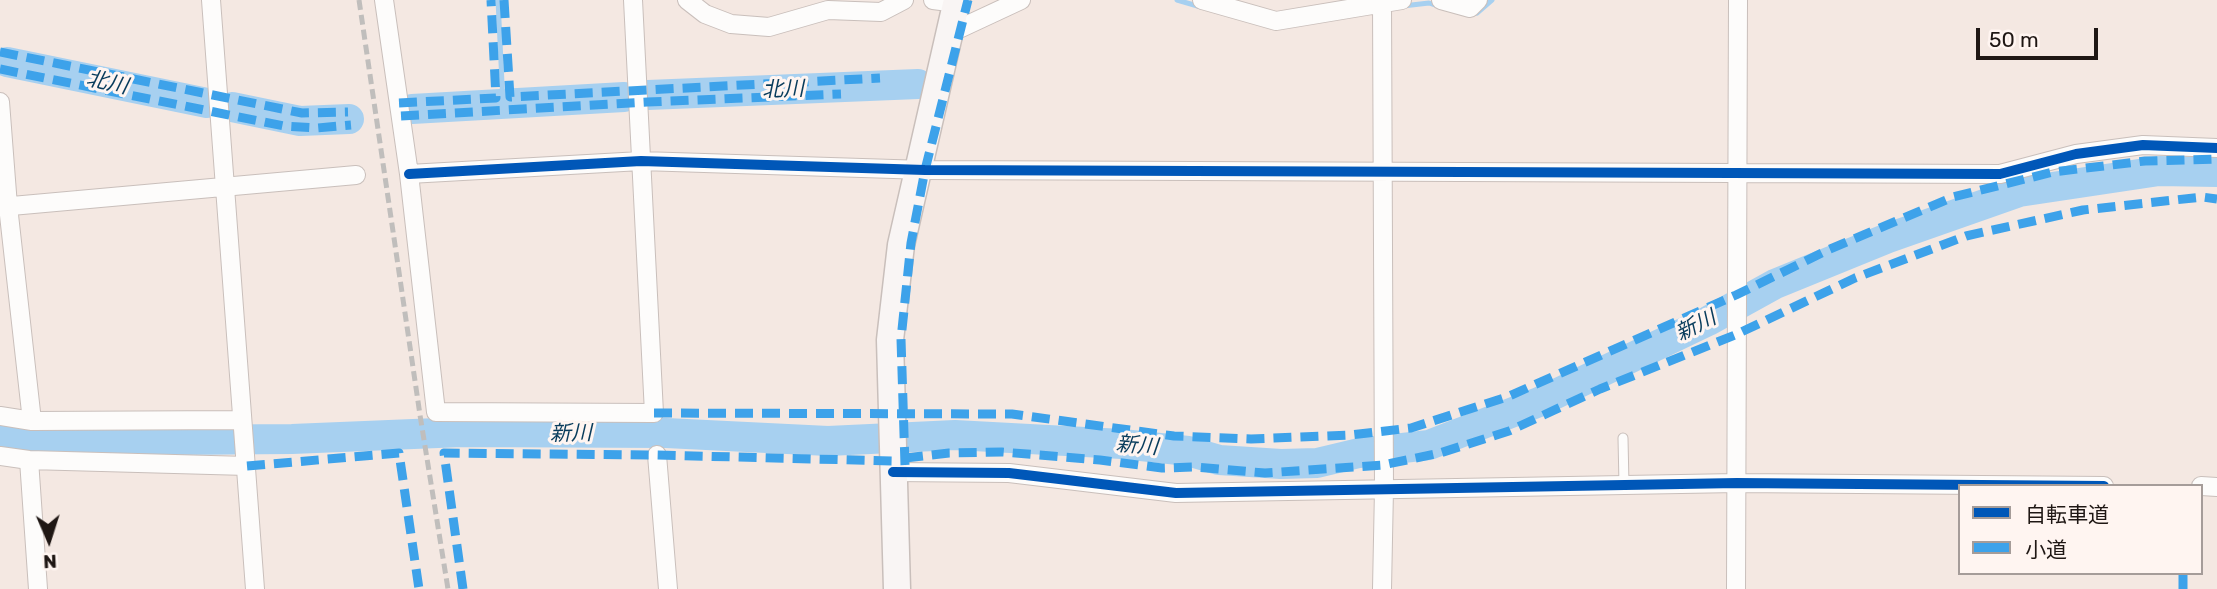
<!DOCTYPE html>
<html>
<head>
<meta charset="utf-8">
<style>
	body { margin:0 }
	#map { position:relative; width:2217px; height:589px; overflow:hidden; background:#f4e8e2; font-family:Rubik,"Noto Sans JP",sans-serif }
	canvas { display:block }
	.legend { position:absolute; left:1958px; top:484px; width:245px; height:91px; box-sizing:border-box; background:#fff5f1; border:2px solid #a59c99; margin:0; padding:9px 12px; list-style:none; font-size:21px; color:#1f1714 }
	.legend li { display:flex; align-items:center; gap:14px; height:35px }
	.legend b { width:35px; border:2px solid #a59c99 }
	.north { position:absolute; left:14px; top:505px; width:70px; height:70px; -webkit-text-stroke:5px #fff5f1; paint-order:stroke; rotate:177deg; font-size:19px; font-weight:700; line-height:28px; text-align:center; color:#1f1714 }
	.north::after { content:''; display:block; margin:auto; width:24px; height:32px; background:#1f1714; clip-path:polygon(50% 0,100% 100%,50% 72%,0 100%) }
	.scale { position:absolute; left:1976px; top:28px; width:122px; height:32px; box-sizing:border-box; border:4px solid #1f1714; border-top:0; padding-left:9px; font-size:21px; line-height:24px; white-space:nowrap; color:#1f1714; -webkit-text-stroke:5px #fff5f1; paint-order:stroke }
</style>
</head>
<body>
<div id="map">
<canvas width="2217" height="589"></canvas>
<ul class="legend">
<li><b style="height:9px;background:#0057b8"></b>自転車道</li>
<li><b style="height:9px;background:#3da2ea"></b>小道</li>
</ul>
<div class="north">N</div>
<div class="scale">50 m</div>
</div>
<script>
const ctx = document.querySelector('canvas').getContext('2d');
ctx.lineJoin = 'round';
const poly = rows => new Path2D(rows.map(r => 'M' + r).join(''));
function strokePath(path, color, width, dash) { ctx.strokeStyle = color; ctx.lineWidth = width; ctx.lineCap = dash ? 'butt' : 'round'; ctx.setLineDash(dash || []); ctx.stroke(path); }
function write(font, color, halo, rows, align = 'center') {
  ctx.font = font + ' Rubik,"Noto Sans JP",sans-serif'; ctx.lineWidth = 6; ctx.setLineDash([]); ctx.textBaseline = 'middle'; ctx.strokeStyle = halo; ctx.fillStyle = color; for (const [text, x, y, turn = 0] of rows) {
    ctx.save(); ctx.translate(x, y); ctx.rotate((+turn || 0) * Math.PI / 180); ctx.textAlign = isNaN(turn) ? turn : align; if (halo) ctx.strokeText(text, 0, 0); ctx.fillText(text, 0, 0); ctx.restore();
  }
}
strokePath(poly([
	[498,0,503,104],
	[1177,0,1201,7],
	[1403,6,1429,3,1438,6],
	[1477,13,1492,0]
]), '#a7d0f0', 5);
strokePath(poly([
	[7,62,207,103],
	[648,95,918,84],
	[232,107,300,121,349,119],
	[412,109,624,97],
	[0,434,31,439,168,440,292,439,462,432,666,433,828,441,955,435,1122,444,1188,451,1219,460,1281,464,1317,463,1359,453,1429,445,1539,402,1708,321,1775,284,1888,238,2019,192,2159,171,2217,172]
]), '#a7d0f0', 30);
const lane = poly([
	[1623,438,1624,485]
]);
const street = poly([
	[211,0,255,589],
	[384,0,409,174,436,412,654,413,633,0],
	[687,0,705,14,731,24,769,27,828,10,881,12,904,0],
	[933,0,957,3],
	[1202,0,1276,21,1402,0],
	[1441,0,1470,8,1478,0],
	[951,27,961,28,1021,0],
	[0,102,8,206,32,421],
	[409,174,641,161,925,170,2000,174,2076,154,2143,145,2217,148],
	[0,207,356,175],
	[0,416,32,421,241,420],
	[657,455,668,589],
	[0,456,29,460,247,466],
	[29,460,38,589],
	[893,472,1009,473,1176,493,1737,483,2104,486],
	[2201,486,2217,487],
	[1382,589,1384,489,1382,3],
	[1736,589,1738,0]
]);
const secondary = poly([
	[897,589,890,340,901,245,957,0]
]);
strokePath(lane, '#c9bfbb', 11);
strokePath(street, '#c9bfbb', 20);
strokePath(secondary, '#c9bfbb', 29);
strokePath(lane, '#fdfcfb', 9);
strokePath(street, '#fdfcfb', 18);
strokePath(secondary, '#f9f5f4', 26);
strokePath(poly([
	[359,0,420,415,448,589]
]), '#c0bebc', 5, [10, 5]);
strokePath(poly([
	[504,0,510,97,880,78],
	[0,52,302,113,348,112],
	[0,69,284,126,317,128,351,125],
	[399,103,496,98,491,0],
	[401,116,647,102,841,94],
	[654,413,1012,414,1174,436,1251,439,1350,435,1411,428,1507,397,1736,295,1828,250,1953,197,2053,172,2145,161,2217,159],
	[905,458,949,453,1002,452,1100,460,1162,468,1195,467,1265,473,1383,465,1440,453,1509,431,1600,389,1735,335,1855,278,1966,236,2083,210,2202,197,2217,199],
	[905,465,901,339,911,243,925,170,968,0],
	[247,466,399,453,419,589],
	[463,589,444,453,657,455,893,461],
	[2183,589,2183,573]
]), '#3da2ea', 9, [18, 9]);
strokePath(poly([
	[409,174,641,161,925,170,2000,174,2076,154,2143,145,2217,148],
	[893,472,1009,473,1176,493,1737,483,2104,486]
]), '#0057b8', 10);
write('italic 21px', '#093c5c', '#fff5f1', [
	["北川",107,83,12],
	["北川",783,90,-2],
	["新川",1696,326,-27],
	["新川",571,434,-1],
	["新川",1137,446,5]
]);
</script>
</body>
</html>
